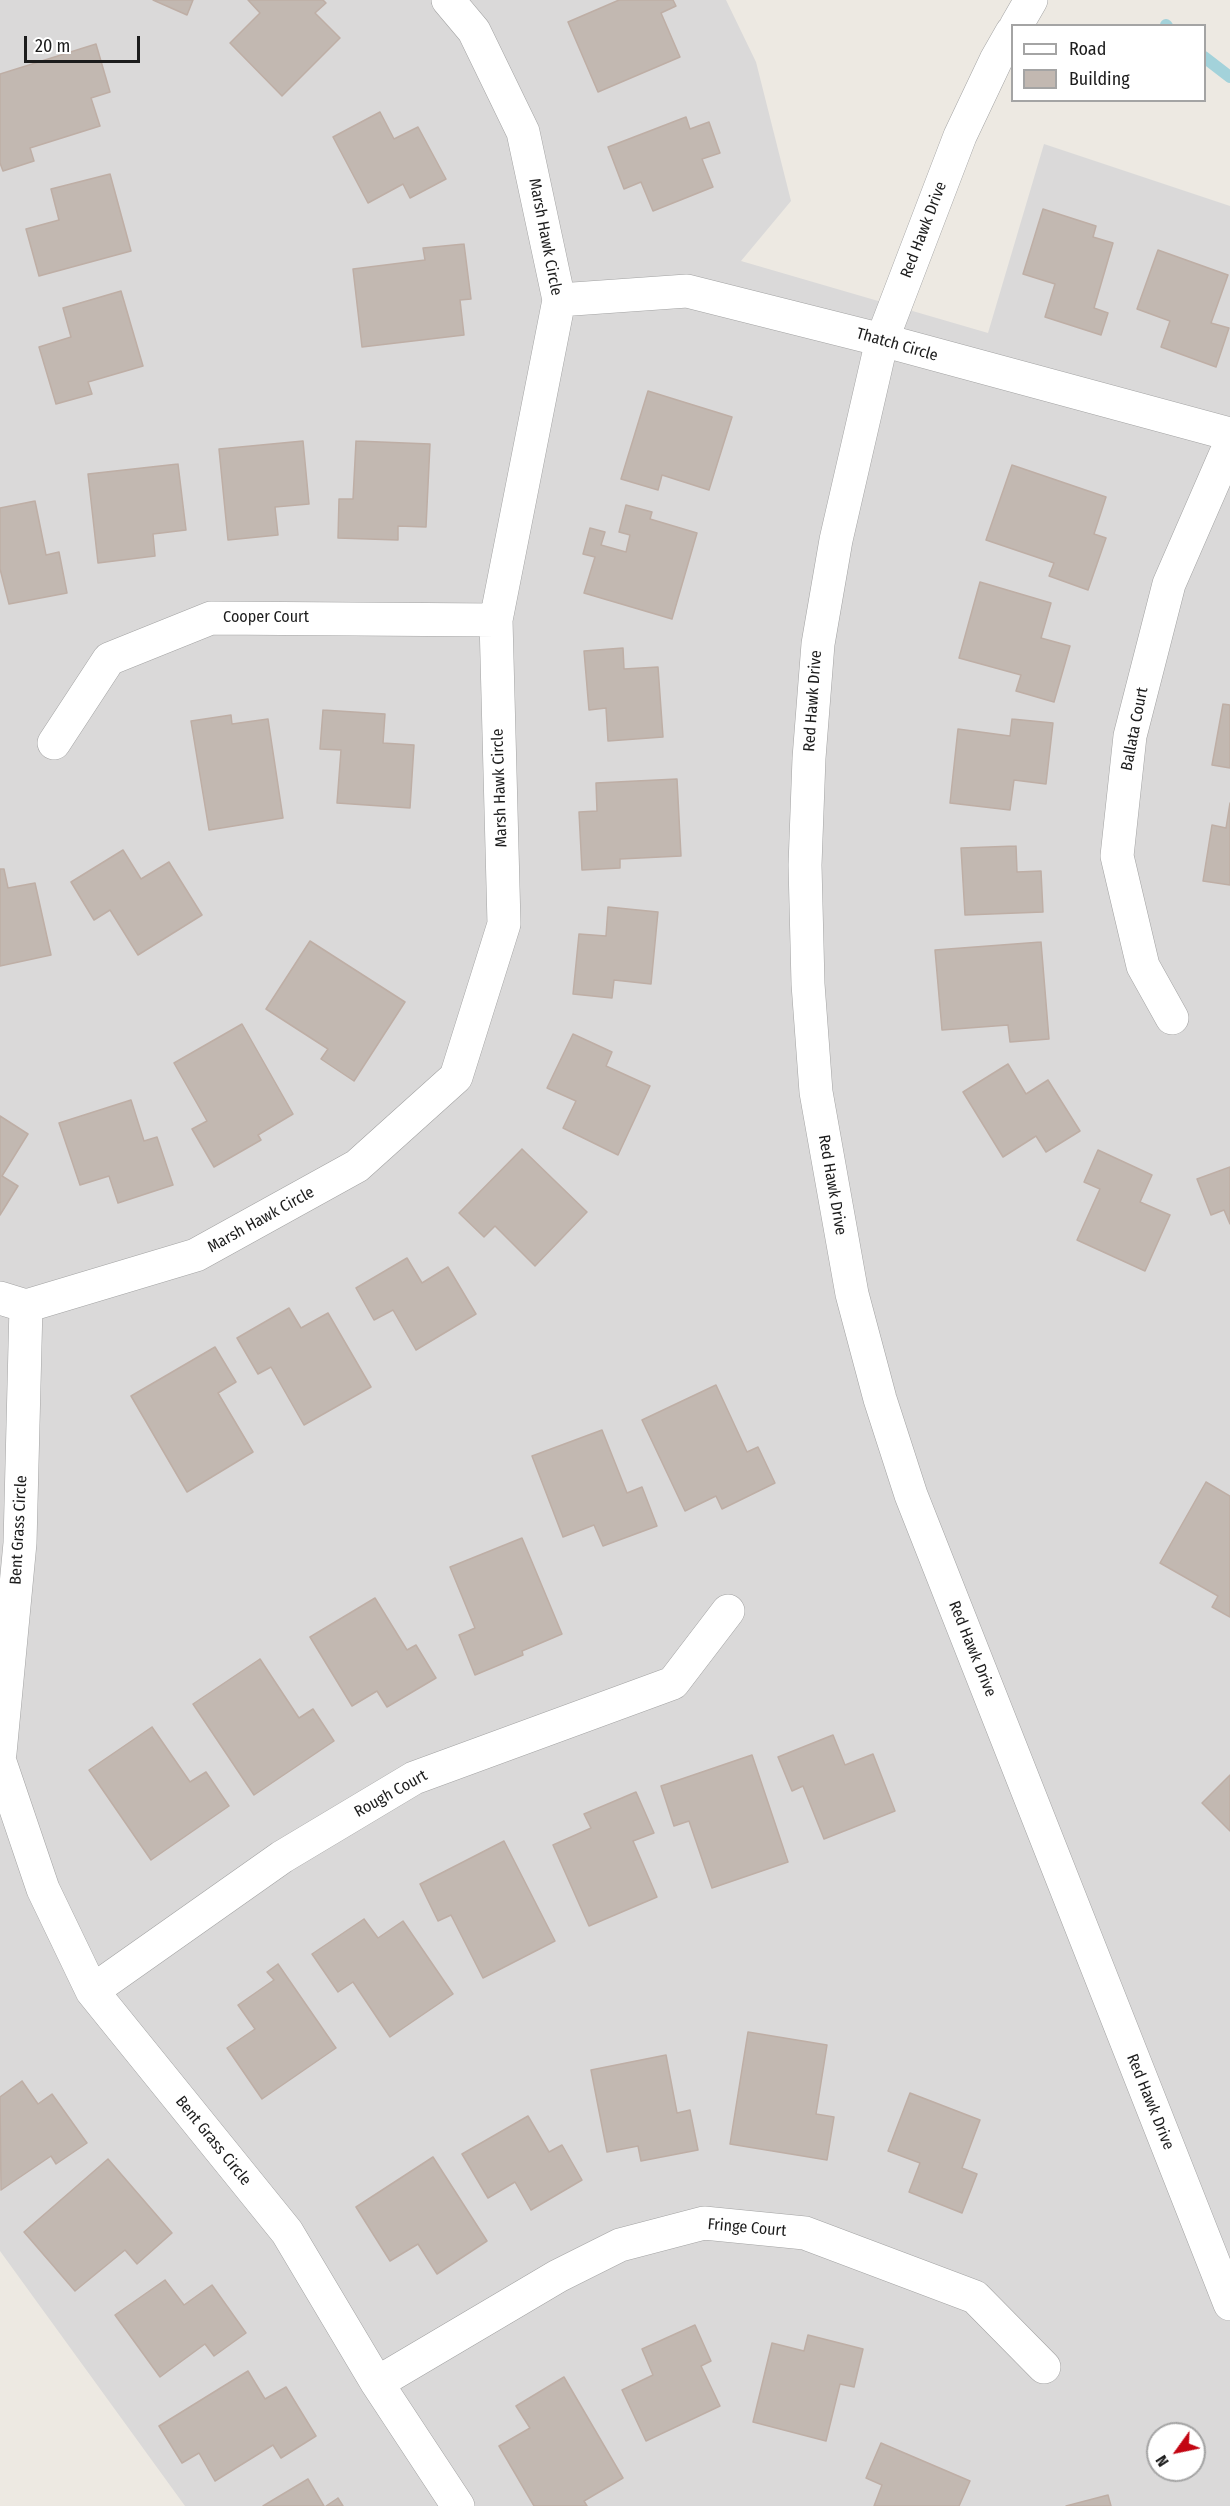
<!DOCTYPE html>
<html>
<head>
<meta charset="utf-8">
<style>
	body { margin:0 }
	#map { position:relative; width:1230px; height:2506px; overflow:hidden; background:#ede9e2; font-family:"Fira Sans Condensed",sans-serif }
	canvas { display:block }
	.legend { position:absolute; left:1011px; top:24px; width:195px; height:78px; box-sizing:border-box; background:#fff; border:2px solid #a4a4a4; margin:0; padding:8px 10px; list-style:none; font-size:18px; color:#1c1c1c }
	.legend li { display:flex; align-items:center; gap:12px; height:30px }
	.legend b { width:30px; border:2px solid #a4a4a4 }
	.north { position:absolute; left:1146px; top:2422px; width:60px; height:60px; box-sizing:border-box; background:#fff; border:2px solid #a4a4a4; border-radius:50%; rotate:237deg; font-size:16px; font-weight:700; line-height:24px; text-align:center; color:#1c1c1c }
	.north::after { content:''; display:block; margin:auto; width:21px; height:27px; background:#c30512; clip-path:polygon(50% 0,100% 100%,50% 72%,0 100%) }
	.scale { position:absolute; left:24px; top:36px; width:116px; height:27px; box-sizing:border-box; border:3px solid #1c1c1c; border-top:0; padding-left:8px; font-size:18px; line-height:21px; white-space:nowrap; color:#1c1c1c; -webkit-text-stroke:4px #fff; paint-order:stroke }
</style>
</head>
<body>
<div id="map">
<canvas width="1230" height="2506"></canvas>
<ul class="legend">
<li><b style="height:8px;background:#fff"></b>Road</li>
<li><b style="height:16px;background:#c2b8b1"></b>Building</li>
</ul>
<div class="north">N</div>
<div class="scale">20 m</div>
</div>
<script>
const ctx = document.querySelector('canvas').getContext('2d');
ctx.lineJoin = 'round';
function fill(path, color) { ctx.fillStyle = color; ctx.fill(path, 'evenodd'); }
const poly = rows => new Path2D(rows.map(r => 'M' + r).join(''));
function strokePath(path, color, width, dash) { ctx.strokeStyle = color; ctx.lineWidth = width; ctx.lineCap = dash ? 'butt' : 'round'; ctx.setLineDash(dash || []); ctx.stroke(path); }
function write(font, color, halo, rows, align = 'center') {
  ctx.font = font + ' "Fira Sans Condensed",sans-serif'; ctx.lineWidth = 4.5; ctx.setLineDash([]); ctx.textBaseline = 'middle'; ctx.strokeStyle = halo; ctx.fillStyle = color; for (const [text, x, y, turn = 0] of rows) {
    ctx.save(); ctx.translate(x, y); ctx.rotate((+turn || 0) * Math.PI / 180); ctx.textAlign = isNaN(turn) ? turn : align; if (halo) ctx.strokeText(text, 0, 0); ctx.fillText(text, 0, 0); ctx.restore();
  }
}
fill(poly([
	[0,0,726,0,756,62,791,201,741,261,988,333,1044,144,1230,206,1230,2506,185,2506,0,2251],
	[1158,2434,1194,2434,1194,2470,1158,2470]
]), '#dad9d9');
strokePath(poly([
	[1166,25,1167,26],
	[1204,57,1230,77]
]), '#a3d2da', 12);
const building = poly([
	[153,0,193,0,187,15,153,0],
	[248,0,323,0,326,3,315,13,340,38,282,96,230,43,260,13,248,0],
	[619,0,673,0,676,6,661,13,680,57,598,92,568,22,619,0],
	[96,44,110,92,91,98,100,126,30,148,34,161,3,171,0,163,0,74,96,44],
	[380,112,394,139,418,127,446,179,410,198,403,184,368,203,333,137,380,112],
	[686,117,690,129,709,122,720,153,702,159,713,187,653,211,641,182,624,189,608,147,686,117],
	[110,174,131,251,39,276,26,229,59,220,51,189,110,174],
	[1043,209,1096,226,1093,237,1113,243,1094,308,1108,313,1101,335,1045,317,1055,284,1023,274,1043,209],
	[464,244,471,299,460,300,464,335,362,347,353,269,425,260,423,248,464,244],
	[1158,250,1228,275,1211,323,1229,328,1216,367,1161,347,1170,321,1137,309,1158,250],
	[121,291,143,366,88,382,92,394,56,404,39,347,71,337,63,308,121,291],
	[648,391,732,417,709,490,662,475,658,490,621,479,648,391],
	[303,441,309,504,275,507,278,535,228,540,219,449,303,441],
	[356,441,430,444,426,527,398,526,398,540,338,538,339,499,353,499,356,441],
	[178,464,186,530,153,534,155,556,98,563,88,474,178,464],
	[1012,465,1106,497,1094,534,1106,538,1088,590,1049,576,1054,563,986,540,1012,465],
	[35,501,46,555,59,552,67,593,9,604,0,569,0,508,35,501],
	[626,505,652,512,650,519,697,533,672,619,584,593,595,557,583,554,590,528,605,532,601,545,626,552,630,535,619,532,626,505],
	[980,582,1051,603,1041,638,1070,646,1054,702,1016,691,1021,675,959,658,980,582],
	[623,648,624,669,658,667,663,737,608,741,606,708,589,710,584,651,623,648],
	[1223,704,1230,705,1230,768,1212,765,1223,704],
	[323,710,385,714,383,743,414,745,410,808,337,803,341,750,320,749,323,710],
	[231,715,232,724,268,719,283,818,209,830,191,721,231,715],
	[1012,719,1053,723,1046,784,1014,780,1010,810,950,803,958,729,1010,736,1012,719],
	[677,779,681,856,620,859,620,868,582,870,579,812,597,811,596,783,677,779],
	[1230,803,1230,885,1203,881,1212,825,1226,828,1230,803],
	[1016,846,1017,872,1041,871,1043,912,965,915,961,848,1016,846],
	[123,850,141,879,169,862,202,915,138,955,110,910,94,920,71,882,123,850],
	[0,869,4,869,8,888,35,883,51,955,0,966,0,869],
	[608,907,658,912,651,984,614,980,612,998,573,994,579,934,606,936,608,907],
	[310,941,405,1002,354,1081,321,1059,328,1049,266,1009,310,941],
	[1041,942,1049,1039,1010,1042,1008,1025,942,1030,935,950,1041,942],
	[242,1024,293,1114,258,1135,261,1140,214,1167,192,1129,207,1121,174,1063,242,1024],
	[573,1034,612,1052,606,1066,650,1086,618,1155,563,1128,576,1101,547,1088,573,1034],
	[1008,1064,1026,1094,1048,1080,1080,1131,1046,1152,1036,1136,1003,1157,963,1092,1008,1064],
	[131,1100,144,1141,157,1137,173,1185,118,1203,109,1176,80,1185,59,1123,131,1100],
	[0,1116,28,1134,2,1176,18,1186,0,1215,0,1116],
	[522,1149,587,1212,535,1266,495,1226,484,1237,459,1213,522,1149],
	[1098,1150,1152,1175,1140,1202,1170,1215,1145,1271,1077,1240,1100,1189,1084,1182,1098,1150],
	[1230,1167,1230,1224,1224,1210,1211,1215,1197,1179,1230,1167],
	[407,1258,422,1283,448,1267,476,1314,416,1350,393,1310,374,1320,356,1288,407,1258],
	[289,1308,301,1328,328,1313,371,1387,304,1425,271,1367,258,1374,237,1338,289,1308],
	[215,1347,236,1382,218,1393,253,1452,187,1492,131,1396,215,1347],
	[716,1385,747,1452,758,1447,775,1483,722,1509,716,1496,685,1511,642,1420,716,1385],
	[602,1430,627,1493,642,1487,657,1526,603,1546,594,1525,563,1537,532,1456,602,1430],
	[1206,1482,1230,1496,1230,1617,1212,1607,1218,1596,1160,1563,1206,1482],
	[522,1538,562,1634,522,1651,523,1655,475,1675,459,1635,475,1628,450,1567,522,1538],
	[375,1598,407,1650,416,1645,436,1678,387,1707,377,1691,352,1706,310,1637,375,1598],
	[260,1659,299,1718,313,1709,334,1741,254,1795,193,1704,260,1659],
	[152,1727,190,1782,206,1772,229,1806,151,1860,89,1770,152,1727],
	[833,1735,845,1765,873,1754,895,1811,824,1839,803,1786,792,1791,778,1757,833,1735],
	[752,1755,788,1862,712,1888,689,1821,674,1826,661,1786,752,1755],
	[1230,1775,1230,1831,1202,1803,1230,1775],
	[636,1792,654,1833,633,1841,657,1897,589,1926,553,1845,591,1828,584,1814,636,1792],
	[504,1841,555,1941,483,1978,451,1915,438,1921,420,1884,504,1841],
	[364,1919,378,1938,403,1921,453,1994,390,2037,353,1982,338,1992,312,1954,364,1919],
	[278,1964,336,2048,262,2099,227,2048,255,2029,238,2005,274,1980,267,1972,278,1964],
	[748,2032,827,2045,816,2114,834,2117,827,2160,730,2144,748,2032],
	[666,2055,677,2113,690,2110,698,2150,641,2161,638,2146,607,2152,591,2070,666,2055],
	[22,2081,38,2104,52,2094,87,2143,56,2164,51,2156,1,2190,0,2097,22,2081],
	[910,2093,980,2120,962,2168,977,2174,962,2213,909,2192,920,2163,888,2151,910,2093],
	[528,2116,549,2152,562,2145,582,2180,531,2210,515,2182,488,2198,462,2154,528,2116],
	[433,2157,487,2241,437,2274,418,2244,390,2261,356,2207,433,2157],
	[108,2159,172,2233,137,2264,125,2250,75,2291,24,2232,108,2159],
	[165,2280,184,2305,212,2285,246,2333,214,2356,205,2344,160,2377,115,2315,165,2280],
	[695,2325,711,2361,701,2366,720,2406,646,2441,622,2390,653,2375,642,2349,695,2325],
	[808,2335,863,2349,854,2387,840,2384,826,2441,753,2422,772,2343,804,2351,808,2335],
	[248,2371,265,2399,286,2387,316,2436,281,2458,273,2445,215,2481,199,2453,182,2463,159,2426,248,2371],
	[564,2377,623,2478,584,2501,587,2506,534,2506,499,2446,530,2428,516,2406,564,2377],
	[881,2443,970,2481,959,2506,874,2506,882,2485,866,2478,881,2443],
	[308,2479,324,2506,263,2506,308,2479],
	[1108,2495,1111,2506,1066,2506,1108,2495],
	[338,2498,343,2506,326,2506,338,2498]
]);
fill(building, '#c2b8b1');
strokePath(building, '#beaea5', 1.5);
const minor = poly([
	[559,300,687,291,882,340,1230,434],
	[54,743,109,659,211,618,496,620],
	[1172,1018,1143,966,1117,856,1130,736,1169,584,1230,444],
	[0,1298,26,1306,196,1255,357,1166,456,1077,504,924,496,620,559,300,523,132,474,31,448,0],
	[0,1753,20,1543,26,1306],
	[0,1762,43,1889,92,1991,287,2232,377,2383,458,2506],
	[92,1991,282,1857,414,1778,673,1683,728,1611],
	[377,2383,558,2276,620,2245,704,2223,805,2233,975,2297,1044,2367]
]);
const tertiary = poly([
	[1016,26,1031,0],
	[1012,32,996,60,960,136,882,340,836,540,818,644,809,758,805,865,808,984,816,1092,852,1294,880,1399,911,1495,1230,2304]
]);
strokePath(minor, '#a3a3a3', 34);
strokePath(tertiary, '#a3a3a3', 34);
strokePath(minor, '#fff', 33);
strokePath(tertiary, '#fff', 33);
write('16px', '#1c1c1c', '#fff', [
	["Red Hawk Drive",924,230,-69],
	["Marsh Hawk Circle",545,237,79],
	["Thatch Circle",897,345,16],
	["Cooper Court",266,618],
	["Red Hawk Drive",813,701,-86],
	["Ballata Court",1135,729,-79],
	["Marsh Hawk Circle",500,788,-92],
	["Red Hawk Drive",832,1185,80],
	["Marsh Hawk Circle",261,1220,-29],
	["Bent Grass Circle",19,1530,-87],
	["Red Hawk Drive",972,1649,68],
	["Rough Court",391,1794,-29],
	["Red Hawk Drive",1150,2102,68],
	["Bent Grass Circle",213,2141,51],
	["Fringe Court",747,2228,5]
]);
</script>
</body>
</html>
